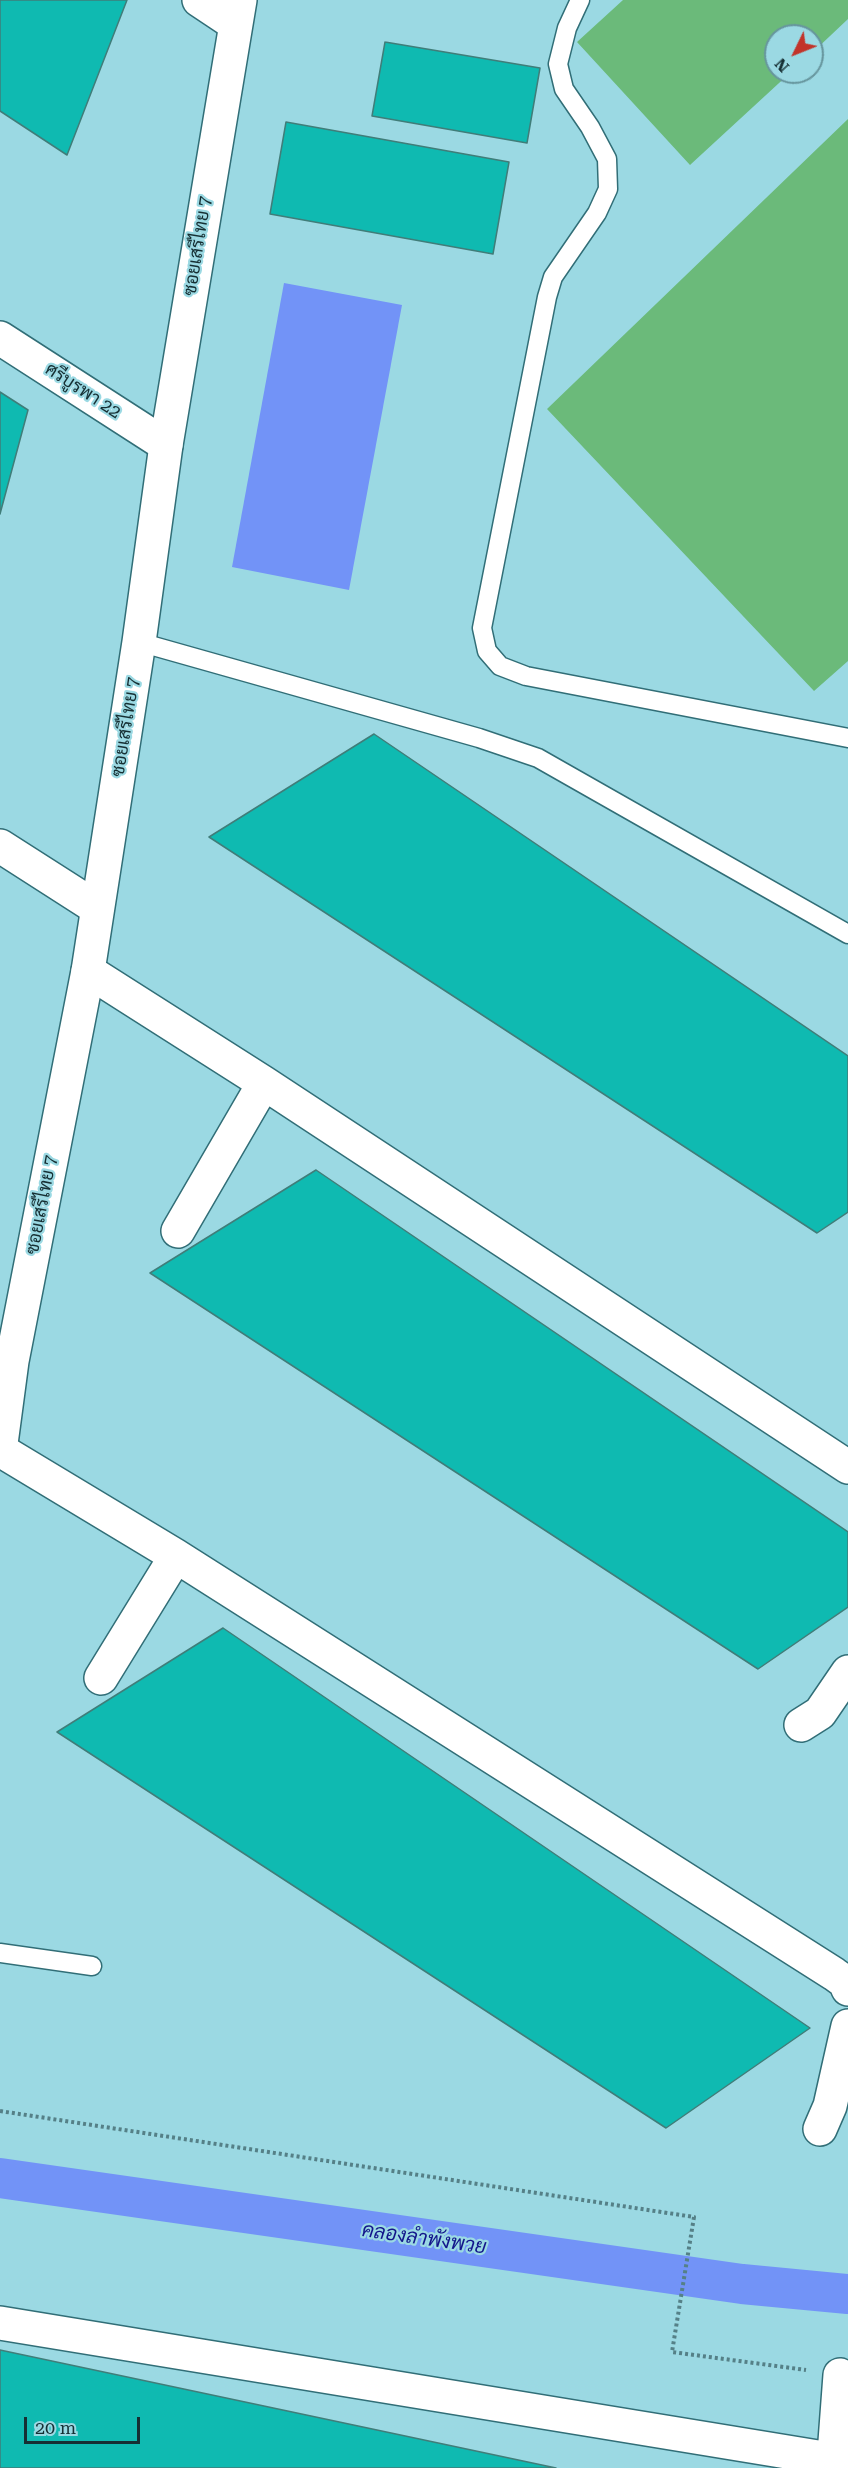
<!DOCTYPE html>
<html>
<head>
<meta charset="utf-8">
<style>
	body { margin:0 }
	#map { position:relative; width:848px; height:2468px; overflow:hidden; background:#9bd9e3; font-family:"Roboto Serif",serif }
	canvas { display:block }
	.north { position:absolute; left:764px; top:24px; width:60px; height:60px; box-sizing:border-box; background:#9bd9e3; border:2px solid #66959d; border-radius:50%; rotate:227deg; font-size:16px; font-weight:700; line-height:24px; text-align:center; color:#162f33 }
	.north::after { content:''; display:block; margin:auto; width:21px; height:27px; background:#c2342a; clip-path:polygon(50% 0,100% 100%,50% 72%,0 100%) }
	.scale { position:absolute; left:24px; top:2417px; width:116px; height:27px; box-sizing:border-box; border:3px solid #162f33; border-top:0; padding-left:8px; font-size:18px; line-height:21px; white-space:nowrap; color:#162f33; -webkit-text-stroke:4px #9bd9e3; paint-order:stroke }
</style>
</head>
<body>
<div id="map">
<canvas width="848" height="2468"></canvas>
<div class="north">N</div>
<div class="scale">20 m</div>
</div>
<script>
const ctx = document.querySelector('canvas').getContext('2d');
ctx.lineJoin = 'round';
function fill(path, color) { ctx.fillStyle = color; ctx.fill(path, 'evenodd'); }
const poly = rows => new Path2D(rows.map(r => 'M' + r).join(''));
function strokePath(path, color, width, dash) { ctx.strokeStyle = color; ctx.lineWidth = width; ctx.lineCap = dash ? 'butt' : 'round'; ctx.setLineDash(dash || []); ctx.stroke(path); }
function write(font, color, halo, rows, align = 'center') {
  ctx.font = font + ' "Roboto Serif",Sarabun,serif'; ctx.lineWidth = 4.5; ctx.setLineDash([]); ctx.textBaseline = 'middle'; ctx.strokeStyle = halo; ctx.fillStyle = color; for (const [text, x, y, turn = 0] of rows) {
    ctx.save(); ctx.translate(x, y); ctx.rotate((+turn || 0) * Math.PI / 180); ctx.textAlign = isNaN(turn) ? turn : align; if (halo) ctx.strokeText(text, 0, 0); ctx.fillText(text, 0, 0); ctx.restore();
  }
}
fill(poly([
	[623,0,848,0,848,19,812,53,812,36,776,36,776,72,791,72,690,165,577,42],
	[848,119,848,661,814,691,547,409]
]), '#6bba7a');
fill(poly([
	[284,283,402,305,349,590,232,567]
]), '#7293f7');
strokePath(poly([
	[0,2178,742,2284,848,2294]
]), '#7293f7', 40);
const building = poly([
	[0,0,127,0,67,155,0,111,0,0],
	[385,42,540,68,527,143,372,116,385,42],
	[286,122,509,162,493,254,270,214,286,122],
	[0,392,28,410,0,514,0,392],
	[374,734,848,1056,848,1212,817,1233,209,837,374,734],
	[316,1170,848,1532,848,1607,758,1669,150,1273,316,1170],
	[223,1628,810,2028,666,2128,57,1732,223,1628],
	[0,2350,556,2468,0,2468,0,2350]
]);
fill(building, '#0fbab1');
strokePath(building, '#407d79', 1.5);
const lane = poly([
	[580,0,567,28,558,64,564,89,590,127,607,159,608,189,597,213,553,277,547,297,482,628,487,651,500,666,526,676,848,738],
	[139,642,479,738,538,758,848,934],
	[0,1953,92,1966]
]);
const street = poly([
	[199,0,235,24],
	[0,338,166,445],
	[0,846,97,908],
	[88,971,264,1083,848,1467],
	[178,1231,264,1083],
	[0,1450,176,1556,834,1974,845,1982,848,1989],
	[101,1678,176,1556],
	[801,1725,820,1713,848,1672],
	[820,2129,830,2106,848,2026],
	[0,2323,848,2462],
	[833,2468,840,2375]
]);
const secondary = poly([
	[0,1451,12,1361,88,971,139,642,166,445,240,0]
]);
strokePath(lane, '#316e77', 21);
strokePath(street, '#316e77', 36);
strokePath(secondary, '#316e77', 36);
strokePath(poly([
	[0,2111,694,2217,672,2352,806,2370]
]), '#558087', 4, [3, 3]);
strokePath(lane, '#fff', 18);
strokePath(street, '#fff', 33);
strokePath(secondary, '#fff', 33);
write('18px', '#162f33', '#9bd9e3', [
	["ซอยเสรีไทย 7",198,246,-81],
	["ศรีบูรพา 22",83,391,33],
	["ซอยเสรีไทย 7",126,727,-81],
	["ซอยเสรีไทย 7",42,1205,-79]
]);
write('italic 20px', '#13168b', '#9bd9e3', [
	["คลองลำพังพวย",424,2239,8]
]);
</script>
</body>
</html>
